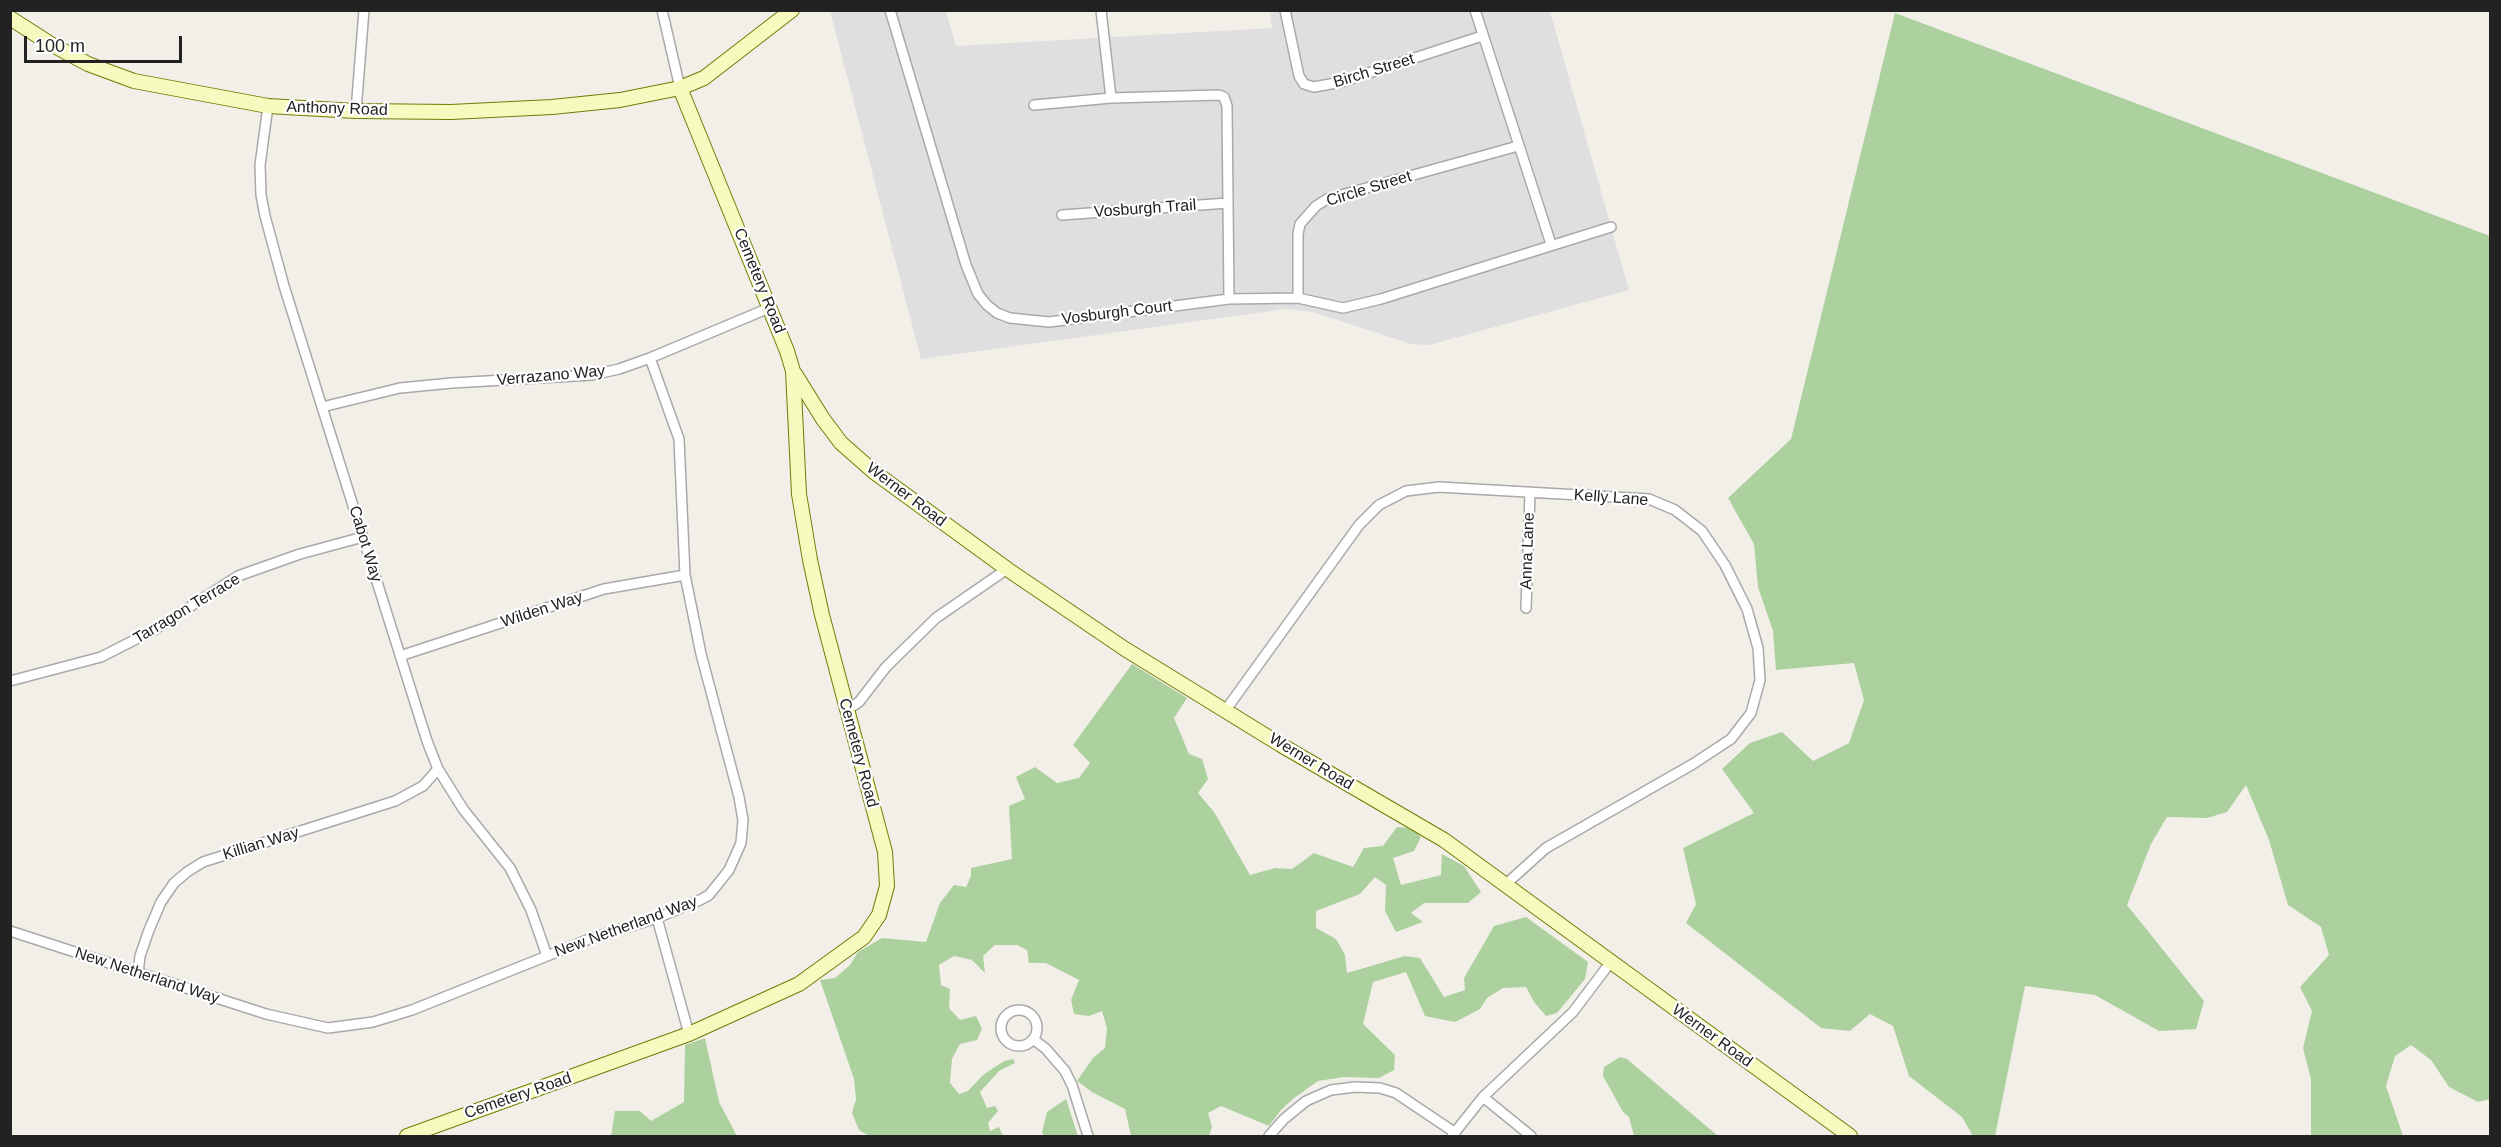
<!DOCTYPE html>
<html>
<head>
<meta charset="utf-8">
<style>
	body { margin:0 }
	#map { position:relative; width:2501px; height:1147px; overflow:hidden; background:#f2efe9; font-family:Helvetica,sans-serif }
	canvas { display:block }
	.frame { position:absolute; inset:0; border:12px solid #222; pointer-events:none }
	.scale { position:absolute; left:24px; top:36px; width:158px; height:27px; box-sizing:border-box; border:3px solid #222; border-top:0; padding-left:8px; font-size:18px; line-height:21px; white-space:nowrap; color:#222; -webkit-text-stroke:4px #fff; paint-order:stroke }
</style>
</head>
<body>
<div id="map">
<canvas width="2501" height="1147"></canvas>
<div class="frame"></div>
<div class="scale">100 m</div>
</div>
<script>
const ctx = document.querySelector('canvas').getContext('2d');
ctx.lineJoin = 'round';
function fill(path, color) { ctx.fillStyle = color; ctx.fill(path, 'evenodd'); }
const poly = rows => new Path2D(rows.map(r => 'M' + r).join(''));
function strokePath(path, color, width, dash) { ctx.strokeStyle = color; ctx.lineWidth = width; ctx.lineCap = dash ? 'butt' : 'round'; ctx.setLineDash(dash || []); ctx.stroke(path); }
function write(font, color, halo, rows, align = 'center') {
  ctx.font = font + ' Helvetica,sans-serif'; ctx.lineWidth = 4.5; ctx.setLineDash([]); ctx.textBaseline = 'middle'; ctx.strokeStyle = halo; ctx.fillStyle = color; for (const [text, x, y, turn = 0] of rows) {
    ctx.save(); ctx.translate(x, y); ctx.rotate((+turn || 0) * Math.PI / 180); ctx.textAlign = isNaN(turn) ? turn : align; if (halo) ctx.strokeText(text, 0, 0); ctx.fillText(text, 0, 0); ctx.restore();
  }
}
fill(poly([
	[830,11,946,11,956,46,1272,28,1270,11,1550,11,1629,290,1429,345,1411,344,1313,312,1286,309,921,359]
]), '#e0dfdf');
fill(poly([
	[1895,13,2490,236,2490,1099,2478,1102,2449,1087,2431,1060,2411,1045,2395,1056,2386,1086,2403,1136,2311,1136,2311,1079,2303,1048,2312,1011,2300,987,2329,955,2321,927,2288,905,2269,840,2246,785,2227,812,2207,818,2167,817,2151,844,2127,905,2204,1001,2196,1029,2159,1031,2095,995,2025,986,1995,1136,1973,1136,1962,1117,1909,1076,1893,1026,1870,1014,1850,1031,1821,1028,1686,923,1696,904,1683,848,1754,813,1722,769,1750,743,1782,732,1813,761,1849,743,1864,700,1854,663,1776,670,1773,631,1758,587,1754,544,1728,498,1791,439],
	[1132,664,1187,698,1174,718,1189,754,1202,759,1208,779,1198,793,1214,812,1250,875,1275,868,1292,869,1314,853,1353,867,1364,848,1383,846,1397,827,1411,828,1421,837,1414,851,1393,858,1401,885,1441,875,1442,854,1464,866,1481,892,1468,903,1424,903,1411,913,1423,922,1396,932,1385,911,1386,885,1375,877,1360,894,1316,911,1316,928,1336,939,1345,955,1347,973,1405,956,1420,958,1444,997,1465,990,1464,978,1494,926,1526,917,1588,962,1585,979,1557,1013,1546,1016,1534,1002,1526,987,1503,988,1487,998,1480,1009,1455,1022,1425,1016,1406,972,1373,982,1363,1024,1395,1055,1394,1070,1379,1078,1344,1077,1318,1081,1294,1098,1281,1110,1269,1126,1221,1106,1208,1113,1212,1127,1209,1136,1131,1136,1125,1109,1092,1092,1077,1081,1093,1058,1105,1048,1107,1028,1102,1011,1089,1016,1074,1014,1071,1000,1079,980,1046,963,1029,963,1027,950,1017,945,995,945,983,956,985,973,972,960,954,956,939,965,941,985,950,989,949,1008,960,1020,976,1016,982,1029,977,1040,960,1044,952,1059,950,1083,959,1094,968,1091,983,1075,1004,1061,1013,1059,1015,1063,999,1071,980,1092,987,1108,995,1106,998,1111,988,1123,990,1131,999,1127,1003,1136,869,1136,859,1130,852,1113,856,1099,854,1079,820,980,835,978,850,965,858,952,882,938,926,942,940,903,954,885,966,887,971,876,971,868,1012,859,1009,806,1025,799,1016,777,1035,767,1057,783,1079,778,1090,763,1073,745],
	[705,1038,719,1102,737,1136,611,1136,615,1111,640,1111,651,1121,684,1102,685,1045],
	[1620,1057,1627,1059,1718,1136,1634,1136,1629,1117,1623,1112,1603,1076,1604,1067],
	[1066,1099,1078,1136,1044,1136,1042,1132,1047,1112]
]), '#add19e');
const street = poly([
	[662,10,680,88],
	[890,10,966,265,978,294,987,305,997,313,1010,318,1049,322,1229,299,1298,298,1343,308,1381,299,1611,227],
	[1101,10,1111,98],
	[1285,10,1299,76,1304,84,1314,87,1341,82,1482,36],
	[1475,10,1551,244],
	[1034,105,1111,98,1219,95,1224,97,1227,106,1229,299],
	[268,106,260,165,261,195,265,216,284,286,427,741,438,769,463,809,510,868,531,910,547,956],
	[356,111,364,10],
	[1062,215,1228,203],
	[1298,298,1298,234,1300,224,1316,206,1327,199,1518,146],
	[322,407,400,388,452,383,592,375,619,369,650,358,769,308],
	[1526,608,1530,493],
	[400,656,604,589,685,575],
	[10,681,101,657,154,630,238,576,300,554,363,537],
	[847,710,859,702,886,667,936,618,1007,569],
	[1225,711,1359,525,1379,505,1406,491,1439,487,1649,499,1675,510,1702,531,1725,565,1747,609,1758,648,1760,680,1751,713,1731,739,1693,764,1546,848,1505,885],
	[657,918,689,1034],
	[10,931,266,1014,328,1028,373,1022,412,1010,592,938,657,918,700,900,709,895,729,870,741,843,743,820,739,797,701,654,685,575,679,439,650,358],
	[138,973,140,956,149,930,161,902,174,883,187,872,203,862,395,801,423,786,438,769],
	'1001 1028a18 18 0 1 1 36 0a18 18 0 1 1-36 0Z',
	[1033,1039,1046,1049,1065,1071,1072,1085,1088,1136],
	[1483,1097,1531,1136],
	[1269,1136,1284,1119,1306,1101,1331,1090,1355,1087,1380,1088,1396,1093,1454,1132],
	[1452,1136,1483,1097,1573,1012,1610,963]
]);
const secondary = poly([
	[10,18,49,43,88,64,134,81,268,106,356,111,451,112,552,107,620,100,680,88,704,78,792,10],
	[795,374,823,419,841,443,874,472,1007,569,1125,649,1281,745,1444,840,1850,1136],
	[407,1136,689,1034,799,984,864,937,879,915,887,886,885,852,822,615,810,560,799,494,793,371,787,351,680,88]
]);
strokePath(street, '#a9a9a9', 12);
strokePath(secondary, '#707d05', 16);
strokePath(street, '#fff', 9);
strokePath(secondary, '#f7fabf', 14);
write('16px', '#222', '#fff', [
	["Birch Street",1374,71,-17],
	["Anthony Road",337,109,2],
	["Circle Street",1369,189,-17],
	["Vosburgh Trail",1145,209,-4],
	["Cemetery Road",759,281,68],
	["Vosburgh Court",1117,313,-7],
	["Verrazano Way",551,376,-5],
	["Werner Road",906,495,37],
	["Kelly Lane",1611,498,4],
	["Cabot Way",365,544,73],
	["Anna Lane",1528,551,-88],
	["Tarragon Terrace",187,609,-31],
	["Wilden Way",542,610,-18],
	["Cemetery Road",858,753,75],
	["Werner Road",1311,762,31],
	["Killian Way",261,844,-17],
	["New Netherland Way",626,927,-20],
	["New Netherland Way",147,976,18],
	["Werner Road",1712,1036,36],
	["Cemetery Road",518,1096,-19]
]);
</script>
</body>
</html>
